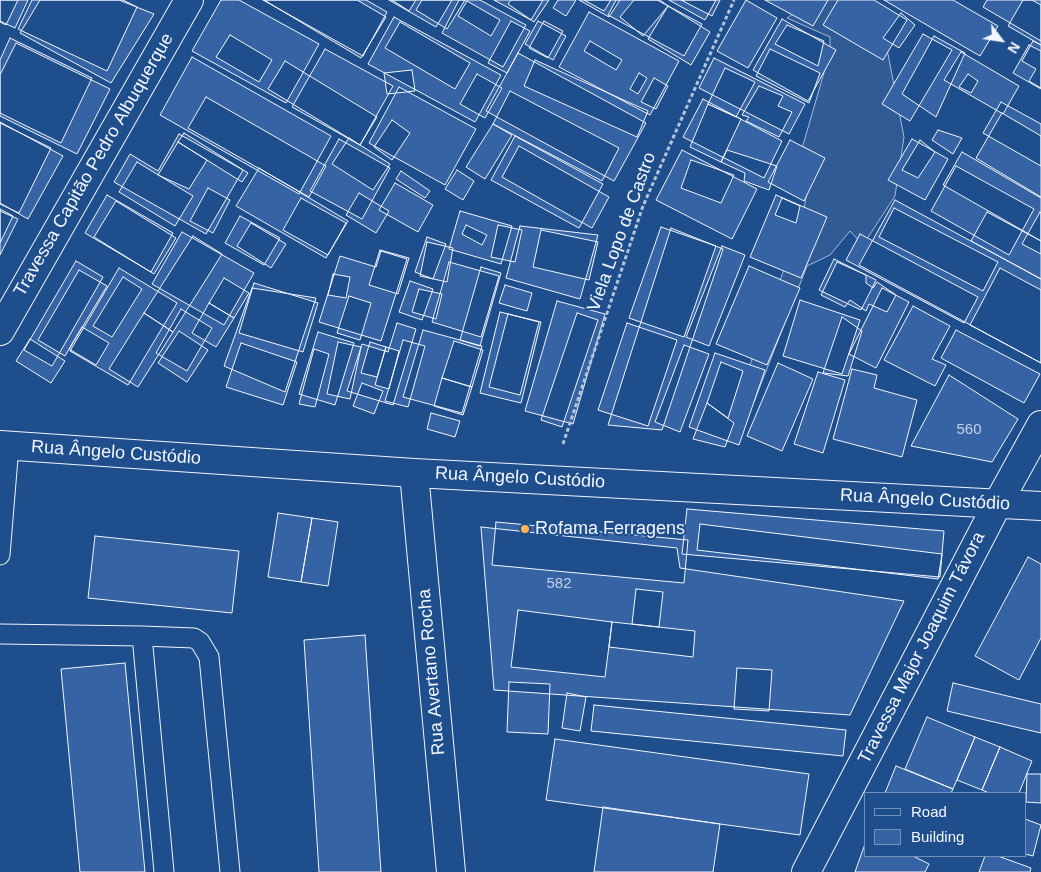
<!DOCTYPE html>
<html>
<head>
<meta charset="utf-8">
<style>
	body { margin:0 }
	#map { position:relative; width:1041px; height:872px; overflow:hidden; background:#1f4e8c; font-family:Arial,sans-serif }
	canvas { display:block }
	.legend { position:absolute; left:864px; top:792px; width:162px; height:65px; box-sizing:border-box; background:#1f4e8c; border:1px solid #7391ba; margin:0; padding:6px 9px; list-style:none; font-size:15px; color:#f2f6ff }
	.legend li { display:flex; align-items:center; gap:10px; height:25px }
	.legend b { width:25px; border:1px solid #7391ba }
	.north { position:absolute; left:976px; top:15px; width:50px; height:50px; -webkit-text-stroke:4px #1f4e8c; paint-order:stroke; rotate:121deg; font-size:14px; font-weight:700; line-height:20px; text-align:center; color:#f2f6ff }
	.north::after { content:''; display:block; margin:auto; width:18px; height:22px; background:#f2f6ff; clip-path:polygon(50% 0,100% 100%,50% 72%,0 100%) }
</style>
</head>
<body>
<div id="map">
<canvas width="1041" height="872"></canvas>
<ul class="legend">
<li><b style="height:6px;background:#1f4e8c"></b>Road</li>
<li><b style="height:14px;background:#3563a3"></b>Building</li>
</ul>
<div class="north">N</div>
</div>
<script>
const ctx = document.querySelector('canvas').getContext('2d');
ctx.lineJoin = 'round';
function fill(path, color) { ctx.fillStyle = color; ctx.fill(path, 'evenodd'); }
const poly = rows => new Path2D(rows.map(r => 'M' + r).join(''));
function strokePath(path, color, width, dash) { ctx.strokeStyle = color; ctx.lineWidth = width; ctx.lineCap = dash ? 'butt' : 'round'; ctx.setLineDash(dash || []); ctx.stroke(path); }
function write(font, color, halo, rows, align = 'center') {
  ctx.font = font + ' Arial,sans-serif'; ctx.lineWidth = 4; ctx.setLineDash([]); ctx.textBaseline = 'middle'; ctx.strokeStyle = halo; ctx.fillStyle = color; for (const [text, x, y, turn = 0] of rows) {
    ctx.save(); ctx.translate(x, y); ctx.rotate((+turn || 0) * Math.PI / 180); ctx.textAlign = isNaN(turn) ? turn : align; if (halo) ctx.strokeText(text, 0, 0); ctx.fillText(text, 0, 0); ctx.restore();
  }
}
const built = poly([
	[812,0,866,0,887,49,904,137,895,196,863,245,850,231,830,255,807,266,754,402,731,418,802,219,808,187,803,145,830,52,830,37,787,18,812,0]
]);
fill(built, '#305b95');
strokePath(built, '#a8bbd7', 1);
const building = poly([
	[0,0,28,0,15,28,0,21,0,0],
	[0,0,18,0,6,25,0,22,0,0],
	[32,0,123,0,137,7,107,71,18,29,32,0],
	[40,0,119,0,154,14,111,83,20,33,40,0],
	[221,0,239,0,319,44,286,103,192,51,221,0],
	[263,0,366,0,387,12,363,56,263,0],
	[264,0,357,0,386,17,361,58,264,0],
	[389,0,452,0,436,27,389,0],
	[392,0,416,0,409,11,392,0],
	[422,0,465,0,447,29,416,10,422,0],
	[459,0,480,0,526,25,503,67,442,33,459,0],
	[494,0,543,0,531,20,494,0],
	[511,0,549,0,534,22,508,4,511,0],
	[558,0,576,0,566,16,553,8,558,0],
	[579,0,620,0,609,17,579,0],
	[584,0,611,0,604,11,584,0],
	[616,0,657,0,702,24,684,56,608,15,616,0],
	[634,0,660,0,668,6,643,36,620,17,634,0],
	[669,0,716,0,705,20,669,0],
	[681,0,720,0,712,16,681,0],
	[746,0,777,18,748,68,717,51,746,0],
	[765,0,828,0,813,26,765,0],
	[838,0,874,0,907,20,883,60,823,25,838,0],
	[884,0,953,0,998,26,980,56,884,0],
	[987,0,1032,0,1041,5,1041,41,983,7,987,0],
	[1023,0,1041,0,1041,45,1008,26,1023,0],
	[467,1,500,20,491,36,458,16,467,1],
	[668,6,710,32,691,65,648,39,668,6],
	[589,12,679,61,650,115,559,67,589,12],
	[901,13,915,25,899,48,883,38,901,13],
	[394,17,501,75,475,122,368,64,394,17],
	[782,19,836,50,808,101,753,70,782,19],
	[511,21,530,31,507,73,488,63,511,21],
	[538,21,566,36,553,60,525,44,538,21],
	[544,21,563,31,548,58,529,48,544,21],
	[400,22,470,63,455,89,385,48,400,22],
	[787,25,824,41,818,66,775,44,787,25],
	[923,34,952,50,910,121,882,104,923,34],
	[230,35,272,60,259,82,216,57,230,35],
	[934,36,965,53,936,117,902,94,934,36],
	[10,38,92,78,61,143,0,113,0,60,10,38],
	[590,41,622,60,616,70,584,51,590,41],
	[1033,41,1041,45,1041,88,1029,81,1036,69,1022,61,1033,41],
	[16,43,110,89,77,154,0,116,0,75,16,43],
	[1029,45,1041,51,1041,89,1013,73,1029,45],
	[325,49,393,86,360,145,292,107,325,49],
	[770,49,820,73,809,103,756,76,770,49],
	[961,52,1019,86,1003,114,944,80,961,52],
	[518,53,646,123,614,181,486,111,518,53],
	[192,57,331,136,299,194,160,115,192,57],
	[714,58,805,104,789,134,699,88,714,58],
	[535,60,648,111,637,137,524,86,535,60],
	[285,61,377,117,360,145,268,89,285,61],
	[725,68,755,82,736,117,708,104,725,68],
	[412,70,415,91,387,94,384,73,412,70],
	[639,73,647,78,638,94,630,89,639,73],
	[477,74,502,88,485,118,460,104,477,74],
	[968,74,978,81,971,93,959,87,968,74],
	[654,78,668,86,656,109,641,102,654,78],
	[759,86,783,96,778,106,792,112,779,137,746,121,749,117,742,115,759,86],
	[399,87,476,129,445,185,369,143,399,87],
	[510,91,619,148,602,181,493,124,510,91],
	[206,97,326,166,309,197,188,128,206,97],
	[703,99,782,141,764,178,683,137,703,99],
	[1001,102,1041,124,1041,166,983,133,1001,102],
	[708,104,741,119,721,162,690,147,708,104],
	[1002,113,1041,136,1041,197,976,158,1002,113],
	[392,120,410,133,392,160,374,147,392,120],
	[0,122,63,156,28,219,0,203,0,122],
	[0,123,51,148,19,213,0,204,0,123],
	[493,124,512,135,485,179,466,167,493,124],
	[938,130,962,138,953,154,932,140,938,130],
	[184,133,248,173,242,182,178,142,184,133],
	[179,134,243,170,206,234,114,182,130,154,158,171,179,134],
	[515,136,603,184,579,228,491,180,515,136],
	[349,138,390,164,373,190,332,164,349,138],
	[339,139,390,168,362,219,310,191,339,139],
	[912,139,948,159,925,200,888,180,912,139],
	[790,140,825,158,804,201,768,182,790,140],
	[920,140,935,152,918,178,902,170,920,140],
	[178,142,207,160,189,189,158,175,178,142],
	[519,146,609,197,592,228,502,177,519,146],
	[682,150,757,189,732,239,656,200,682,150],
	[727,150,777,166,769,190,744,181,745,173,721,162,727,150],
	[962,152,1041,198,1041,241,943,185,962,152],
	[691,160,734,175,721,203,681,188,691,160],
	[137,162,193,196,175,226,119,192,137,162],
	[956,166,1034,209,1009,255,931,211,956,166],
	[259,168,348,221,326,258,236,206,259,168],
	[457,170,474,181,463,200,445,189,457,170],
	[401,171,430,191,425,198,396,179,401,171],
	[395,183,433,205,418,232,379,210,395,183],
	[208,188,230,200,213,233,190,221,208,188],
	[359,193,389,211,376,233,346,215,359,193],
	[107,195,173,233,151,272,85,233,107,195],
	[776,195,827,217,801,278,750,257,776,195],
	[301,198,346,223,328,255,283,230,301,198],
	[782,198,800,206,796,223,775,215,782,198],
	[895,200,1041,279,1041,363,859,265,895,200],
	[116,201,176,238,154,274,94,237,116,201],
	[894,208,998,262,983,291,879,237,894,208],
	[0,209,13,216,0,243,0,209],
	[0,211,18,219,0,255,0,211],
	[460,211,512,226,501,264,449,249,460,211],
	[987,212,1041,241,1041,279,971,241,987,212],
	[1040,212,1041,213,1041,254,1022,244,1040,212],
	[240,216,280,238,264,265,225,243,240,216],
	[251,223,286,244,271,268,237,246,251,223],
	[466,225,487,235,482,245,462,234,466,225],
	[498,225,522,230,515,262,491,257,498,225],
	[520,226,598,235,580,299,506,278,520,226],
	[661,227,716,246,684,337,629,318,661,227],
	[671,228,723,249,662,430,608,425,671,228],
	[541,230,598,242,589,280,533,267,541,230],
	[182,232,254,273,224,325,152,284,182,232],
	[860,234,978,297,964,323,846,260,860,234],
	[193,236,222,254,173,332,144,313,193,236],
	[427,237,446,244,433,279,415,272,427,237],
	[427,242,453,248,447,282,420,276,427,242],
	[722,246,745,255,709,346,686,337,722,246],
	[380,250,409,258,398,294,369,285,380,250],
	[381,251,407,259,381,341,319,322,340,256,376,267,381,251],
	[834,259,876,280,861,310,819,290,834,259],
	[76,261,103,277,52,366,24,350,76,261],
	[449,262,499,276,481,337,432,322,449,262],
	[837,262,866,275,866,283,873,288,877,282,896,295,887,312,869,304,866,311,850,300,845,307,821,295,837,262],
	[749,266,800,288,767,365,716,344,749,266],
	[481,267,501,273,480,346,460,340,481,267],
	[119,268,177,303,128,385,70,351,119,268],
	[1000,268,1041,290,1041,363,970,325,1000,268],
	[79,270,107,286,65,356,38,340,79,270],
	[333,274,350,277,346,298,328,295,333,274],
	[123,277,142,289,112,337,93,326,123,277],
	[224,278,249,293,234,318,209,303,224,278],
	[410,281,433,289,422,320,399,312,410,281],
	[254,283,318,303,303,352,239,333,254,283],
	[505,285,532,293,527,311,499,303,505,285],
	[252,288,316,298,285,392,224,366,252,288],
	[882,288,909,302,876,368,849,354,882,288],
	[419,289,442,294,436,319,412,312,419,289],
	[349,296,371,303,360,340,337,333,349,296],
	[800,300,860,320,842,374,783,356,800,300],
	[557,301,605,314,573,424,525,411,557,301],
	[209,303,234,318,216,347,192,333,209,303],
	[913,306,950,326,932,359,946,365,935,386,884,360,913,306],
	[181,309,212,328,187,371,156,353,181,309],
	[500,312,541,322,521,403,480,393,500,312],
	[144,313,173,332,138,387,109,369,144,313],
	[577,313,598,320,562,427,541,420,577,313],
	[508,314,539,322,520,395,489,387,508,314],
	[842,317,862,331,848,376,823,373,842,317],
	[397,323,416,329,393,405,347,391,362,344,388,352,397,323],
	[627,323,677,340,648,426,598,410,627,323],
	[82,327,109,343,96,365,69,349,82,327],
	[423,330,482,346,462,413,403,397,423,330],
	[956,330,1040,374,1024,403,941,358,956,330],
	[179,331,208,350,187,382,158,363,179,331],
	[318,332,354,343,335,405,299,394,318,332],
	[30,339,65,361,51,383,16,361,30,339],
	[403,340,425,346,408,407,385,401,403,340],
	[454,341,483,350,472,387,442,378,454,341],
	[338,342,361,347,350,399,327,394,338,342],
	[370,342,386,347,377,377,361,373,370,342],
	[241,343,297,362,283,405,226,387,241,343],
	[684,345,709,354,680,432,655,422,684,345],
	[386,347,399,351,389,389,375,385,386,347],
	[314,349,329,354,315,407,299,404,314,349],
	[715,353,765,370,739,445,689,427,715,353],
	[721,362,743,371,728,418,707,403,721,362],
	[778,363,813,379,782,451,747,436,778,363],
	[852,369,877,375,874,388,917,400,902,457,833,439,852,369],
	[818,372,845,380,823,453,794,444,818,372],
	[949,375,1018,419,992,462,911,446,949,375],
	[442,378,472,387,463,415,434,406,442,378],
	[362,383,383,391,374,414,353,406,362,383],
	[707,403,734,423,725,447,693,439,707,403],
	[431,413,460,421,455,437,427,429,431,413],
	[687,509,944,531,940,577,682,554,687,509],
	[278,513,312,518,301,582,268,577,278,513],
	[312,518,338,522,328,586,301,582,312,518],
	[496,522,688,540,684,583,492,565,496,522],
	[700,524,942,554,938,579,697,550,700,524],
	[481,527,677,548,680,568,904,601,850,715,494,690,481,527],
	[95,536,239,551,232,613,88,598,95,536],
	[1028,557,1041,564,1041,638,1019,680,975,656,1028,557],
	[636,589,663,592,659,627,632,624,636,589],
	[518,610,612,622,605,677,511,667,518,610],
	[612,622,695,631,693,657,609,647,612,622],
	[365,635,381,872,319,872,304,640,365,635],
	[125,663,145,872,80,872,61,669,125,663],
	[737,668,772,670,769,711,734,709,737,668],
	[509,682,550,684,548,734,507,732,509,682],
	[953,683,1041,704,1041,733,947,711,953,683],
	[567,693,586,697,580,731,562,728,567,693],
	[594,705,846,730,843,756,591,731,594,705],
	[927,717,975,737,953,789,905,769,927,717],
	[975,737,1000,747,982,790,957,780,975,737],
	[555,739,809,774,800,835,546,800,555,739],
	[1000,747,1032,761,1019,793,989,793,982,790,1000,747],
	[896,766,953,789,951,793,885,793,896,766],
	[1027,774,1041,774,1041,803,1026,802,1027,774],
	[603,807,720,824,713,872,594,872,603,807],
	[1025,819,1041,825,1033,856,1025,854,1025,819],
	[865,844,865,856,913,856,929,864,925,872,855,872,865,844],
	[985,856,998,856,1031,868,1030,872,979,872,985,856]
]);
fill(building, '#3563a3');
strokePath(building, '#f2f6ff', 1);
const lane = poly([
	[0,555,9,446],
	[0,634,142,636,194,638,200,642,209,657,230,872],
	[142,636,164,872]
]);
const street = poly([
	[0,331,189,0],
	[0,445,414,473,1041,506],
	[414,473,451,872],
	[806,872,998,503,1041,425]
]);
strokePath(lane, '#f2f6ff', 21);
strokePath(street, '#f2f6ff', 30);
strokePath(poly([
	[563,444,643,206,734,0]
]), '#b3c4dc', 3, [4, 2.5]);
strokePath(lane, '#1f4e8c', 19);
strokePath(street, '#1f4e8c', 28);
for (const [x, y, r, color] of [
	[525,529,5,"#ffb74d"]
]) { const dot = new Path2D(); dot.arc(x, y, r, 0, 2 * Math.PI); ctx.fillStyle = color; ctx.fill(dot); strokePath(dot, '#1f4e8c', 2); }
write('15px', '#c3d1e8', null, [
	["560",969,430],
	["582",559,584]
]);
write('18px', '#f2f6ff', '#1f4e8c', [
	["Travessa Capitão Pedro Albuquerque",94,165,-60],
	["Viela Lopo de Castro",622,232,-70],
	["Rua Ângelo Custódio",116,453,4],
	["Rua Ângelo Custódio",520,478,3],
	["Rua Ângelo Custódio",925,500,3],
	["Travessa Major Joaquim Távora",922,648,-63],
	["Rua Avertano Rocha",432,672,-95]
]);
write('18px', '#f2f6ff', '#1f4e8c', [
	["Rofama Ferragens",535,529]
], 'left');
</script>
</body>
</html>
